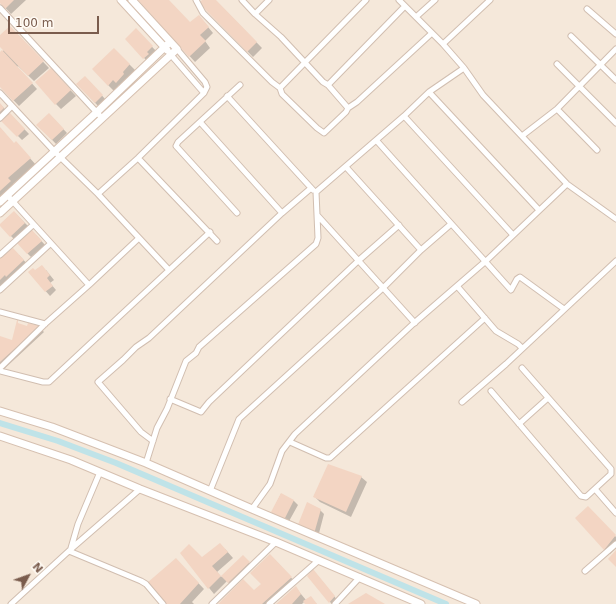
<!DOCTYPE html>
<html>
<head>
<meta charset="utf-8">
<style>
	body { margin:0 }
	#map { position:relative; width:616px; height:604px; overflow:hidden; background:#fdf6ec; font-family:"DejaVu Sans",sans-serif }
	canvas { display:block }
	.north { position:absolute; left:8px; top:556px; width:40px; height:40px; -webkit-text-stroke:3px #fffaf3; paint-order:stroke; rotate:49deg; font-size:11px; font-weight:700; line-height:16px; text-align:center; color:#7a5c4d }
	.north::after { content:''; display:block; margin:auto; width:14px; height:18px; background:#7a5c4d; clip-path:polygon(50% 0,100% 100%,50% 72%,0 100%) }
	.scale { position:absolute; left:8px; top:16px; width:91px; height:18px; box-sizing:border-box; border:2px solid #7a5c4d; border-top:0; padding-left:5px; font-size:12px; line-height:14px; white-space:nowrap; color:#7a5c4d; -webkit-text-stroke:3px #fffaf3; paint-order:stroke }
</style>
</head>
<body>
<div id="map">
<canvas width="616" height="604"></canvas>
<div class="north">N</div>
<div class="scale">100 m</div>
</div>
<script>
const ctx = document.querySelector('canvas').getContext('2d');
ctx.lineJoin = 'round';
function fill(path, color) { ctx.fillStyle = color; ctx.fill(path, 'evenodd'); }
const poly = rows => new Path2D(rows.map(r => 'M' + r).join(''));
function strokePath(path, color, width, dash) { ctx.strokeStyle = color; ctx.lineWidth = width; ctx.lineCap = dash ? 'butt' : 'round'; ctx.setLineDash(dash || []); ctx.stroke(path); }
fill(poly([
	[0,0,616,0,616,604,0,604]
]), '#f5e8da');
fill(poly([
	[0,0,26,0,11,14,0,2],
	[139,0,168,0,190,24,199,16,213,33,205,41,210,48,195,62],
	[203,0,215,0,262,48,253,57,200,3],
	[10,27,49,68,34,81,18,66,17,67,37,89,19,106,0,86,0,53,4,50,0,45,0,37],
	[136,30,156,51,148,62,126,39],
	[114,49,135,70,122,88,119,85,114,91,108,85],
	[56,75,76,96,61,109,56,104],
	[85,77,106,100,99,107,77,84],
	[0,104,29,134,22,140,2,120,0,122],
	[49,114,67,133,56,144,38,125],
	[0,128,14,144,21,148,36,165,13,184,16,187,0,201],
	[14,212,29,227,15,240,0,225],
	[36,235,45,245,31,257,27,253],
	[19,255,29,266,0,290,0,260],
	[46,270,54,280,50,283,56,290,50,296,29,272],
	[28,327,39,327,44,332,3,370,0,369,0,337,12,341],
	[361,477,367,482,351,517,320,502,314,496],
	[281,494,294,501,298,505,288,523,277,516,272,512],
	[588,508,616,537,616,548,610,554,604,549],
	[320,510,324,514,318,537,303,531],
	[225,549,233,558,217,572,221,577,243,557,254,567,233,587,227,581,214,594,181,553,202,559],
	[176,560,204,589,192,602,194,604,168,604],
	[275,560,296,583,274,604,219,604,254,591,263,585],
	[317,575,338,601,336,604,332,604,330,602,308,576],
	[296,588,306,600,317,604,306,604,304,602,302,604,277,604]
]), '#0003');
strokePath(poly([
	[0,423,58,441,116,463,446,604]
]), '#bfe3e8', 6);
fill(poly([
	[0,0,14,0,5,9,0,3],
	[138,0,169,0,190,22,199,15,209,27,200,35,206,41,189,57],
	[202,0,216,0,257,42,247,52,199,3],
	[10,26,44,61,28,76,0,47,0,35],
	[136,28,153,46,147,52,149,54,143,59,125,39],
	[114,48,130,64,123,72,124,74,116,83,113,80,108,86,92,69],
	[2,50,33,83,13,101,0,87,0,52],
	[51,68,71,90,55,105,35,82],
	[85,76,103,95,95,103,76,84],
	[0,103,4,108,0,112],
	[10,113,25,129,17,137,1,121],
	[49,113,64,129,52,140,36,125],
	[0,127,14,143,16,141,31,158,8,178,11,181,0,191],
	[14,211,25,223,10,237,0,226,0,224],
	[32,230,42,241,27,254,17,243],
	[13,248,24,260,6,277,5,275,0,280,0,258],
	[42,265,50,275,47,278,53,286,45,292,28,272,33,268,35,270],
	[17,320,18,320,18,323,27,326,28,323,40,326,0,362,0,336,12,340],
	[328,464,362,476,346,512,313,497],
	[281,493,294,500,284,520,271,512],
	[307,502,321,509,314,534,297,527],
	[588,506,616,535,604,550,575,518],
	[220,543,228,552,212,566,221,576,243,555,250,562,228,583,221,576,208,589,180,553,189,544,202,557],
	[616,550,616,567,608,559],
	[270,554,292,577,262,604,218,604,243,579,254,590,261,584,250,573],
	[176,558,199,583,180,604,166,604,147,583],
	[313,569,335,596,329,603,307,576],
	[296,586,301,594,292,604,276,604],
	[366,593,385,604,348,604],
	[311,596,317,604,305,604,303,601]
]), '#f3d5c3');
const street = poly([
	[196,0,203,13,272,82,280,88,282,94,317,128,324,133,346,112,348,108,357,102,432,33],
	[242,0,255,14,281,37,323,82,328,85,348,108],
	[399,0,443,44,464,68,483,95,567,184,616,219],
	[0,8,102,118],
	[587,9,616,34],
	[255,14,269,0],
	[416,17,435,0],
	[571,36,616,80],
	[443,44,490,0],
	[171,55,204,93],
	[557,64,616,123],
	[328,85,405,6],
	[280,88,366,0],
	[429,92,539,210],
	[0,93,54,151,98,194,169,270],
	[227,96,313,190],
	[557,109,597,150],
	[404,116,513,235],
	[0,118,12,106],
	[200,122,282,213],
	[522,136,557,109,616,49],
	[376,140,511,290,517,279,520,277,564,309],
	[138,158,217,241],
	[346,167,421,250],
	[98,194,138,158,204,93,207,87,205,82,177,49],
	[7,195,89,285],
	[237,213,176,146,178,142,240,85],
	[318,216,415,323],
	[0,255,33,225],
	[457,286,496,331,518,344,522,348],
	[0,290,50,244],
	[0,312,45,324],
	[0,368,45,324,89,285,139,238],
	[0,371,43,382,49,382,210,232],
	[491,391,581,496,586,497,611,474,611,469,522,368],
	[170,399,201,412,209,402,358,261,399,225],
	[462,402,506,364,616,261],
	[519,424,548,398],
	[153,441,141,432,98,382,123,360,136,347,149,338,282,213,310,189],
	[290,442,326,458,330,458,485,318],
	[146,463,157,428,167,409,186,361,196,353,199,347,316,244,318,238,316,192,404,116,429,92,464,68],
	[595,489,616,513],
	[210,491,239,419,383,288,421,250,451,224],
	[252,509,270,484,282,451,295,434,413,324,487,260,567,184],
	[71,548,78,524,100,472],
	[69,551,141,581,146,584,163,604],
	[585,571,616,544],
	[11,604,71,549,140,489],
	[212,604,276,542],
	[269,604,319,560],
	[335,604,360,577]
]);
const secondary = poly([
	[121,0,167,50],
	[0,202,97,112,170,42],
	[0,213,177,49,132,0],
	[0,411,52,427,146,463,252,509,476,604],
	[0,436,71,460,140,489,276,542,421,604]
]);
strokePath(street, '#d1beb0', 7);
strokePath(secondary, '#d6c0b0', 9);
strokePath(street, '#fff', 5);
strokePath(secondary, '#fff', 7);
</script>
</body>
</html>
